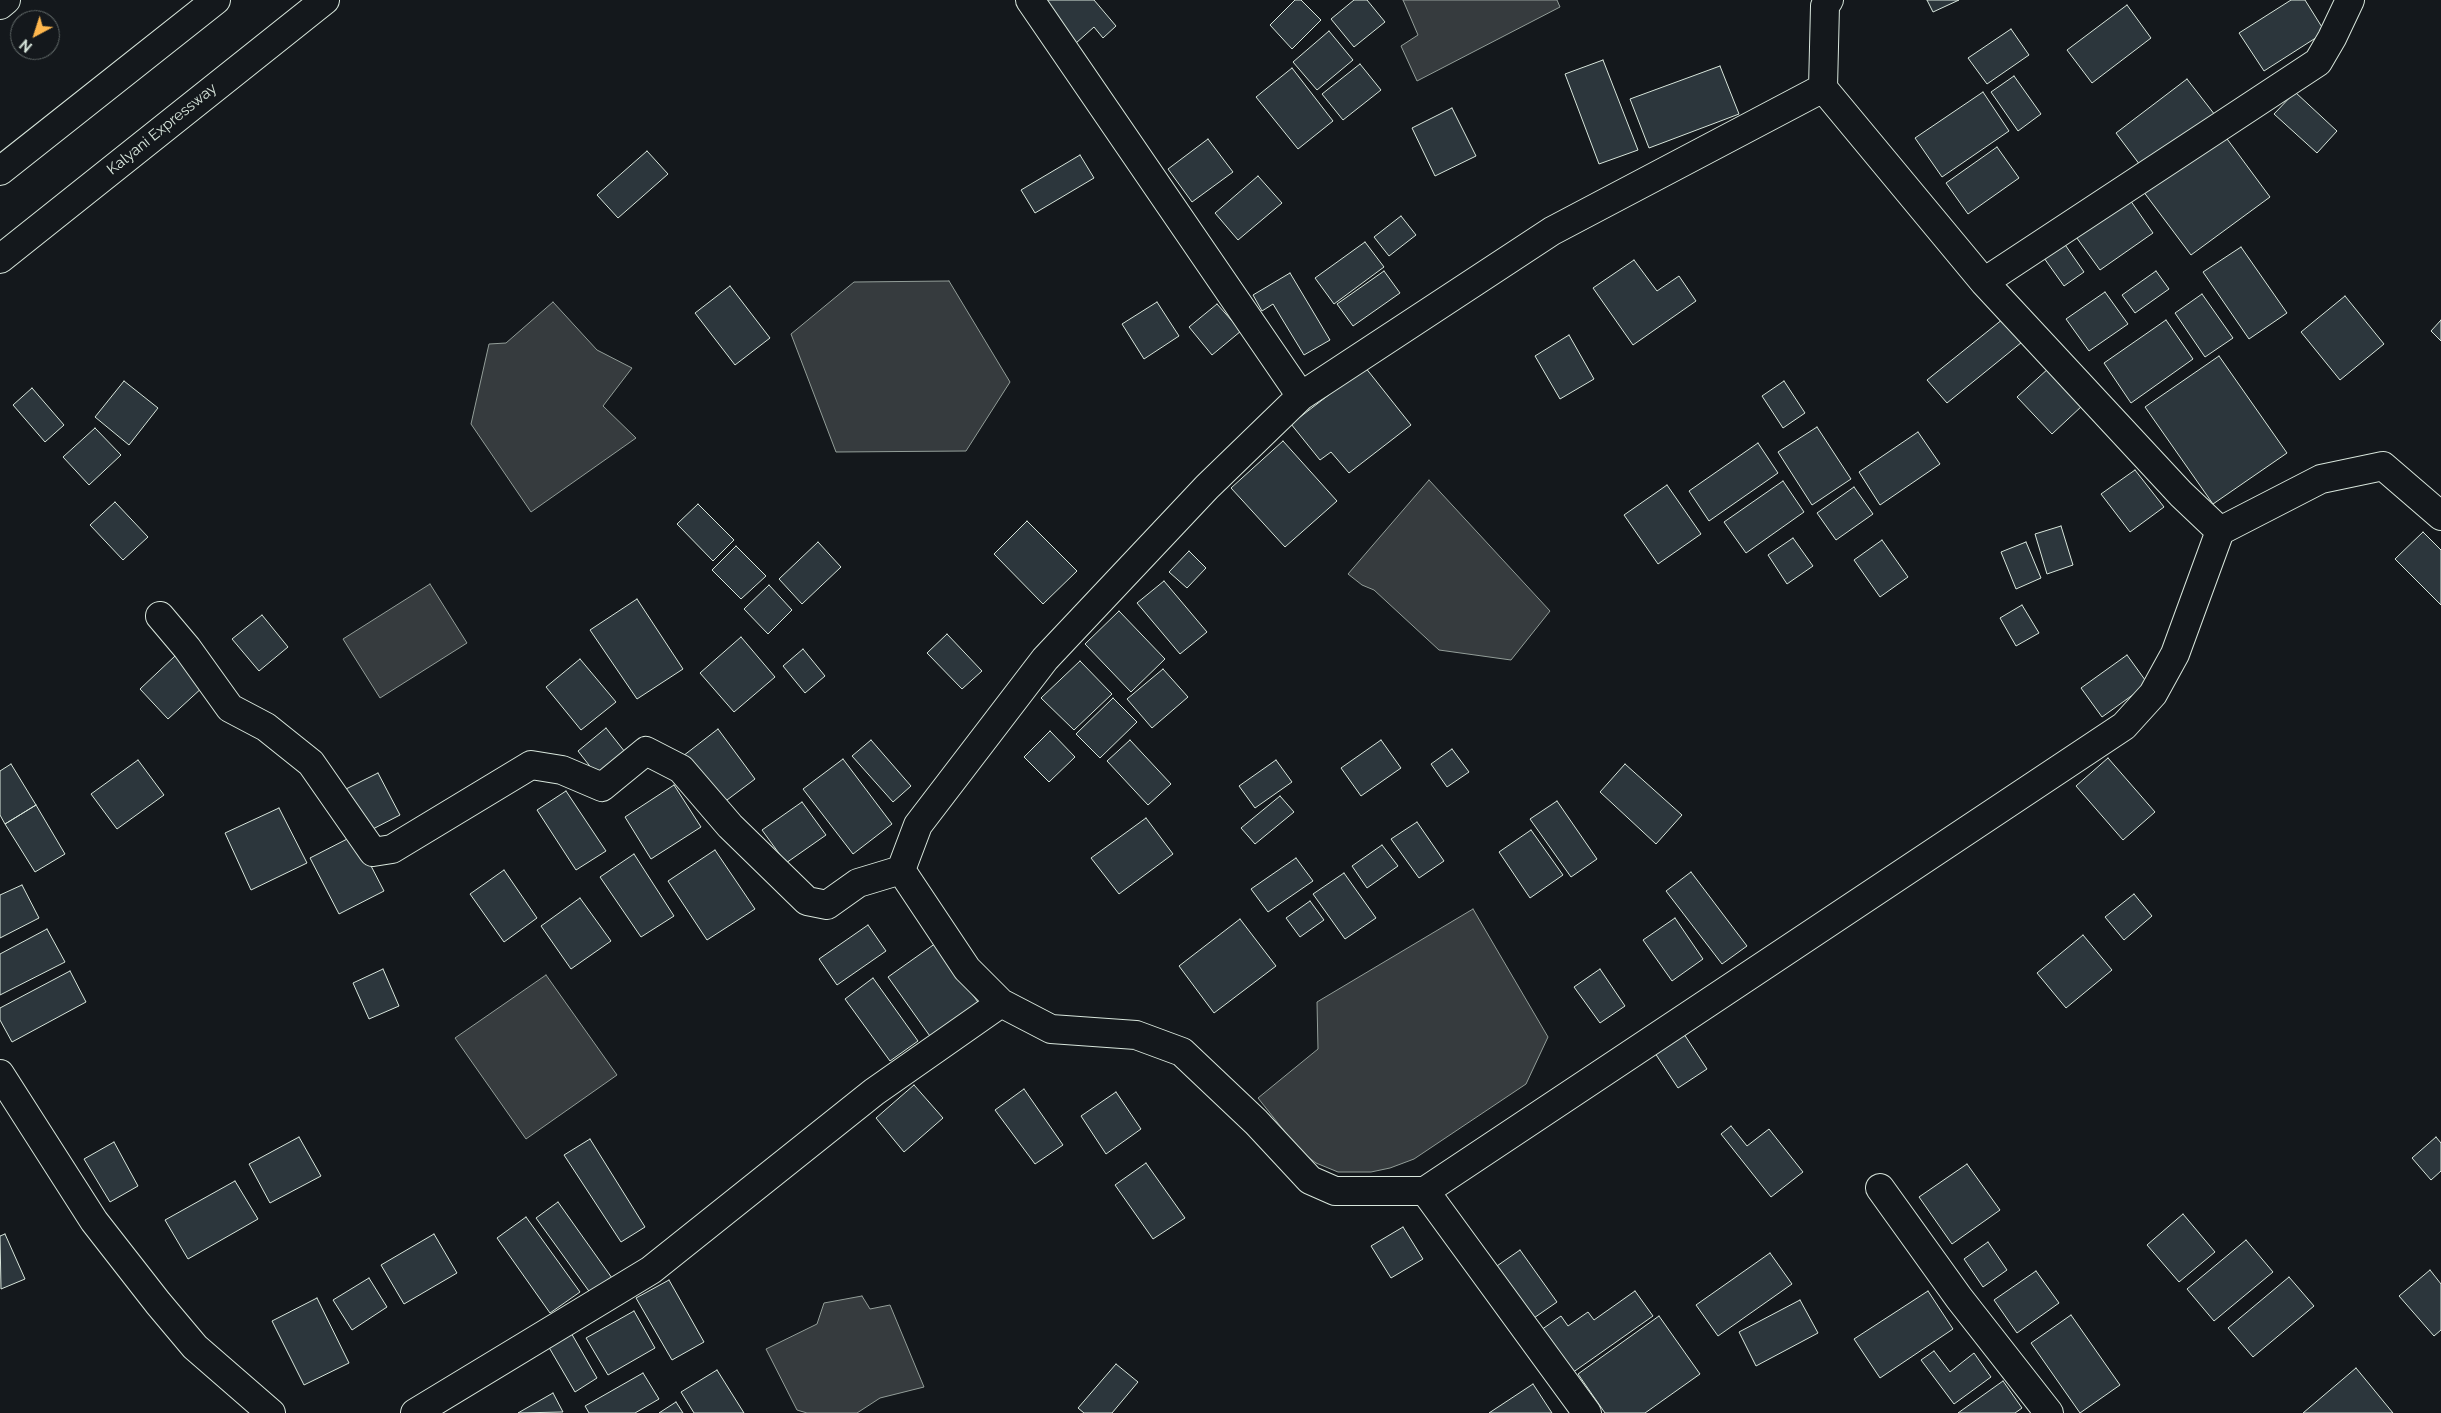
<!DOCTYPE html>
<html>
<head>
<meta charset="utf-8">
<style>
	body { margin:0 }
	#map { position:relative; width:2441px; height:1413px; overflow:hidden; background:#14181c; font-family:Raleway,sans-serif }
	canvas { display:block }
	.north { position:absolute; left:10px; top:10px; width:50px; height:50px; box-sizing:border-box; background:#14181c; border:1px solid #626a69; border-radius:50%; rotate:220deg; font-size:14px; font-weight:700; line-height:20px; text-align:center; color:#d8e6dc }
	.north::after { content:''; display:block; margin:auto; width:18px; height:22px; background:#ffb74d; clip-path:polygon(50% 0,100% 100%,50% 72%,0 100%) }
</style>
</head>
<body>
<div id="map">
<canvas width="2441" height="1413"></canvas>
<div class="north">N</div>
</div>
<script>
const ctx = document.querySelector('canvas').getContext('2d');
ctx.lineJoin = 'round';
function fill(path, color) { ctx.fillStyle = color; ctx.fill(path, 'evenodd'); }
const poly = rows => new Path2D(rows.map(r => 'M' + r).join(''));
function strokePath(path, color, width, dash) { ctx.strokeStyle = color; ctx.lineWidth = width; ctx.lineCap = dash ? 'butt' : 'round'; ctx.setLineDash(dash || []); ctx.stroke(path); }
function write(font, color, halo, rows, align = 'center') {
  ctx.font = font + ' Raleway,sans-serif'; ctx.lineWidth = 4; ctx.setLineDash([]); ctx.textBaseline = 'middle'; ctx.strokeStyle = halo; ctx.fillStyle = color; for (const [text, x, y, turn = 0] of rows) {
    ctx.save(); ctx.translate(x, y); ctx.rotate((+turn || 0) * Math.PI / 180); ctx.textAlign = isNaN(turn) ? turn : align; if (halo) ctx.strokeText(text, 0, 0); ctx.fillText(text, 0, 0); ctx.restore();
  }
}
const water = poly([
	[1403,0,1557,0,1560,7,1417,81,1401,46,1418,35,1403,0],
	[949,281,1010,382,966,451,836,452,791,334,854,282,949,281],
	[553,302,597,350,632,368,603,406,636,438,531,512,471,424,489,344,506,343,553,302],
	[1429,480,1550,611,1511,660,1439,650,1374,590,1362,585,1348,574,1429,480],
	[430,584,467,643,380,698,343,639,430,584],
	[1473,909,1548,1037,1526,1084,1414,1159,1390,1168,1371,1172,1338,1172,1316,1163,1300,1151,1258,1098,1318,1049,1317,1002,1473,909],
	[546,975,617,1075,526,1139,455,1038,546,975],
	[862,1296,870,1309,890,1305,924,1387,880,1398,857,1413,807,1413,797,1410,766,1349,817,1324,824,1303,862,1296]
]);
fill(water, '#363b3e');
strokePath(water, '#939e99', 1);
const building = poly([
	[1039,0,1094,0,1116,26,1103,38,1094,27,1076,43,1039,0],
	[1295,0,1301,0,1321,20,1292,49,1270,25,1295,0],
	[1354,0,1367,0,1385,22,1354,47,1331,19,1354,0],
	[1927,0,1959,0,1933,12,1927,0],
	[2291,0,2305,0,2325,32,2264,71,2239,33,2291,0],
	[2127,5,2151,38,2092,83,2067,50,2127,5],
	[2011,29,2029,55,1987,84,1968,58,2011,29],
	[1329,31,1353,60,1317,90,1293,62,1329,31],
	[1603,60,1638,150,1599,164,1565,74,1603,60],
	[1360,64,1381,90,1343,120,1322,94,1360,64],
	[1720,66,1739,114,1649,148,1630,99,1720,66],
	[1292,68,1333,121,1298,149,1256,97,1292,68],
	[2014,76,2041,114,2018,131,1991,92,2014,76],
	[2187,79,2215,115,2143,169,2116,133,2187,79],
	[1983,92,2009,131,1942,177,1915,138,1983,92],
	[2295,92,2337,131,2317,153,2274,114,2295,92],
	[1452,108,1476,156,1435,176,1412,128,1452,108],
	[2219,128,2270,197,2191,255,2140,187,2219,128],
	[1208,139,1233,172,1192,202,1168,169,1208,139],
	[1997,147,2019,178,1968,214,1946,183,1997,147],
	[647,151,668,174,618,218,597,195,647,151],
	[1080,155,1094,178,1035,213,1021,190,1080,155],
	[1258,176,1282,203,1238,240,1215,213,1258,176],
	[2128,197,2153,233,2100,270,2074,234,2128,197],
	[1401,216,1416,235,1389,256,1374,237,1401,216],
	[2059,236,2084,272,2064,286,2039,251,2059,236],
	[1365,242,1384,267,1334,304,1315,278,1365,242],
	[2241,247,2287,313,2249,339,2203,272,2241,247],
	[1634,260,1657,291,1679,276,1696,301,1633,345,1593,288,1634,260],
	[1384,271,1400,293,1353,326,1337,304,1384,271],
	[2156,271,2169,289,2135,313,2122,295,2156,271],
	[1290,273,1330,340,1304,355,1273,304,1262,311,1253,295,1290,273],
	[730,286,770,338,735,365,695,313,730,286],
	[2105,292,2128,324,2089,351,2066,319,2105,292],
	[2202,294,2233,338,2205,357,2175,313,2202,294],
	[2345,296,2384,344,2340,380,2301,332,2345,296],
	[1157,302,1179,336,1144,359,1122,324,1157,302],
	[1217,304,1241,331,1212,355,1189,327,1217,304],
	[2008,315,2027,338,1947,403,1927,380,2008,315],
	[2166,320,2193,359,2131,403,2104,363,2166,320],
	[2441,320,2441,341,2431,331,2441,320],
	[1569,335,1594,379,1560,399,1535,356,1569,335],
	[2219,356,2287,453,2213,504,2145,407,2219,356],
	[1365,367,1411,425,1349,473,1331,452,1320,460,1291,424,1365,367],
	[2049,368,2083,405,2052,434,2017,397,2049,368],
	[124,381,158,408,129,445,95,417,124,381],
	[1784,381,1805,413,1783,428,1762,396,1784,381],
	[32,388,64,425,45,442,13,405,32,388],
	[1817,427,1851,479,1812,505,1778,452,1817,427],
	[95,428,121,455,89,485,63,457,95,428],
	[1918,432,1940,464,1880,505,1859,472,1918,432],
	[1283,441,1337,501,1285,547,1231,488,1283,441],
	[1758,443,1778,473,1709,521,1689,491,1758,443],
	[2135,470,2164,507,2130,532,2101,494,2135,470],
	[1783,481,1804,512,1746,553,1724,522,1783,481],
	[1667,485,1701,534,1658,564,1624,515,1667,485],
	[1854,487,1873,514,1836,540,1817,513,1854,487],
	[115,502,148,537,123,560,90,525,115,502],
	[698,504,734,540,713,561,677,524,698,504],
	[1027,521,1077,571,1043,604,994,554,1027,521],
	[2061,526,2073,565,2047,574,2035,534,2061,526],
	[2423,532,2441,550,2441,605,2395,559,2423,532],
	[1793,538,1813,566,1787,584,1768,555,1793,538],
	[1882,540,1908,577,1880,597,1854,560,1882,540],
	[818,542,841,567,802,604,779,579,818,542],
	[2026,542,2041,578,2016,589,2001,552,2026,542],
	[736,546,766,576,741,599,712,570,736,546],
	[1189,551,1206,568,1187,588,1169,572,1189,551],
	[1164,581,1207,632,1180,654,1137,603,1164,581],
	[769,585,792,610,768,634,744,609,769,585],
	[637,599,683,669,637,699,590,630,637,599],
	[2022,605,2039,633,2016,646,2000,618,2022,605],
	[1119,611,1165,659,1131,692,1085,644,1119,611],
	[262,615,288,647,259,671,232,639,262,615],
	[947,634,982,671,962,689,927,653,947,634],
	[741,637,775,677,734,712,700,673,741,637],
	[803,649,825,676,805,693,783,666,803,649],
	[2127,655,2148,684,2102,717,2081,688,2127,655],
	[175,656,204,686,168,719,140,689,175,656],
	[580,659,616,702,581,730,546,687,580,659],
	[1080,661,1112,694,1074,730,1041,698,1080,661],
	[1163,669,1188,697,1152,728,1127,699,1163,669],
	[1113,698,1137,722,1100,758,1076,734,1113,698],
	[606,728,625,752,596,774,578,751,606,728],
	[718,729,755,779,719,806,683,756,718,729],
	[1050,731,1075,757,1049,782,1024,757,1050,731],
	[871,740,911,786,893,802,852,756,871,740],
	[1130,740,1171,784,1148,805,1107,761,1130,740],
	[1381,740,1401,768,1361,796,1341,768,1381,740],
	[1452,749,1469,772,1447,787,1431,764,1452,749],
	[2108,758,2155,812,2123,840,2076,786,2108,758],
	[843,759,892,824,853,854,803,789,843,759],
	[138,760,164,795,117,829,91,794,138,760],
	[1276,760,1292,782,1255,808,1239,786,1276,760],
	[11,764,36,805,5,824,0,815,0,771,11,764],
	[1625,764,1682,815,1656,844,1600,792,1625,764],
	[378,773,400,815,369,831,346,789,378,773],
	[674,785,701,827,651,859,625,817,674,785],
	[566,791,606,851,576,870,537,810,566,791],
	[1280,796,1294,812,1255,844,1241,828,1280,796],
	[1557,801,1597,859,1571,877,1530,819,1557,801],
	[802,802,826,835,786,863,762,830,802,802],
	[36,805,65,854,35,872,5,824,36,805],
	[279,808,307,863,251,890,225,833,279,808],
	[1146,818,1173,854,1119,894,1091,858,1146,818],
	[1417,822,1444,861,1419,878,1391,839,1417,822],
	[1531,830,1563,875,1530,898,1499,852,1531,830],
	[355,835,384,891,339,914,310,858,355,835],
	[1382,845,1398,866,1367,888,1352,866,1382,845],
	[715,850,755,909,707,940,668,881,715,850],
	[634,854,674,916,641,937,600,877,634,854],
	[1296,858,1313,881,1268,912,1251,889,1296,858],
	[504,870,537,918,504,942,470,894,504,870],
	[1691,872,1747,946,1722,964,1666,891,1691,872],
	[1344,873,1376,918,1345,939,1313,894,1344,873],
	[22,885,39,918,0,938,0,895,22,885],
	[2134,894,2152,916,2124,940,2105,917,2134,894],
	[580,898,611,941,571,969,541,926,580,898],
	[1310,901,1324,920,1300,937,1286,918,1310,901],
	[1675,918,1703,959,1672,981,1643,940,1675,918],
	[1240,919,1276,966,1214,1013,1179,966,1240,919],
	[868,925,886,951,837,985,819,959,868,925],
	[47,929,65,962,0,995,0,954,47,929],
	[2083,935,2112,970,2066,1008,2037,973,2083,935],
	[936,943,980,1005,932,1039,888,977,936,943],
	[383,969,399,1006,369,1019,353,983,383,969],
	[1600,969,1625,1006,1600,1023,1574,987,1600,969],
	[70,971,86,1002,12,1042,0,1020,0,1008,70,971],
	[873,978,918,1041,890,1061,845,999,873,978],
	[1680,1028,1707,1069,1678,1088,1651,1047,1680,1028],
	[914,1085,943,1118,904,1152,876,1118,914,1085],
	[1024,1089,1063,1145,1035,1164,995,1110,1024,1089],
	[1116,1092,1141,1129,1106,1154,1081,1116,1116,1092],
	[1731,1126,1747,1146,1769,1129,1803,1172,1771,1197,1721,1134,1731,1126],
	[299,1137,321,1176,270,1203,249,1164,299,1137],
	[2436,1137,2441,1143,2441,1171,2431,1180,2412,1158,2436,1137],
	[590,1139,645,1227,621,1242,564,1155,590,1139],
	[114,1142,138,1186,110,1202,84,1159,114,1142],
	[1146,1163,1185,1218,1153,1239,1115,1185,1146,1163],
	[1967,1164,2000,1210,1952,1244,1919,1197,1967,1164],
	[235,1181,258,1219,188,1259,165,1220,235,1181],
	[558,1202,612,1278,591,1294,536,1218,558,1202],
	[2183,1214,2215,1252,2179,1282,2147,1245,2183,1214],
	[526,1217,580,1292,550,1313,497,1238,526,1217],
	[1403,1227,1423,1259,1391,1278,1371,1246,1403,1227],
	[5,1234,25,1279,1,1289,0,1236,5,1234],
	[434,1234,457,1273,404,1304,381,1265,434,1234],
	[2246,1240,2273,1272,2214,1321,2187,1289,2246,1240],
	[1988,1242,2007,1270,1983,1287,1964,1259,1988,1242],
	[1520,1250,1557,1302,1531,1320,1494,1268,1520,1250],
	[1770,1253,1792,1284,1718,1336,1696,1305,1770,1253],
	[2430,1270,2441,1284,2441,1330,2434,1336,2399,1296,2430,1270],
	[2036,1271,2059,1303,2017,1333,1994,1300,2036,1271],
	[2289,1277,2314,1306,2253,1357,2228,1328,2289,1277],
	[369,1278,387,1307,352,1330,333,1300,369,1278],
	[669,1280,704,1342,672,1360,636,1298,669,1280],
	[1635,1291,1653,1316,1572,1373,1541,1330,1561,1316,1568,1326,1588,1312,1594,1320,1635,1291],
	[1928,1291,1953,1329,1880,1378,1854,1339,1928,1291],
	[317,1298,349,1363,304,1385,272,1321,317,1298],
	[1800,1300,1818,1333,1756,1366,1739,1332,1800,1300],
	[634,1311,655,1348,608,1375,586,1338,634,1311],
	[2071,1315,2120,1385,2080,1413,2031,1343,2071,1315],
	[1659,1316,1700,1374,1645,1413,1605,1413,1578,1374,1659,1316],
	[570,1331,597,1378,575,1392,547,1344,570,1331],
	[1934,1351,1950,1372,1974,1353,1991,1377,1954,1404,1921,1360,1934,1351],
	[1116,1364,1138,1382,1112,1413,1084,1413,1078,1408,1116,1364],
	[2356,1368,2393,1413,2303,1413,2356,1368],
	[717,1370,744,1413,694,1413,681,1392,717,1370],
	[643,1373,659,1399,635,1413,589,1413,585,1406,643,1373],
	[2003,1381,2022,1408,2015,1413,1958,1413,2003,1381],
	[1533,1384,1552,1413,1489,1413,1533,1384],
	[553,1393,563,1412,518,1413,553,1393],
	[676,1402,683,1413,659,1413,676,1402]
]);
fill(building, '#2c363c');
strokePath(building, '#d8e6dc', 1);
const minor = poly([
	[1030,0,1301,396],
	[1829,0,1825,6,1823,88,1984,282,2181,494,2220,531,2321,479,2383,466,2441,516],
	[1823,88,1552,231,1301,396,1207,487,1045,659,918,825,901,870,967,969,1001,1003,1051,1029,1136,1035,1182,1052,1256,1122,1310,1180,1335,1191,1425,1191,2124,726,2153,694,2175,654,2220,531],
	[1984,282,2318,62,2332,38,2350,0],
	[160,616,187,648,230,708,266,727,311,763,373,852,392,849,531,765,562,770,602,787,646,751,681,769,730,826,807,901,827,905,858,883,901,870],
	[0,1074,94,1221,158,1303,195,1347,271,1413],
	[1880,1188,1959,1298,2049,1413],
	[1425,1191,1587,1413],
	[415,1413,651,1270,874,1092,1001,1003]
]);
const tertiary = poly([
	[0,5,6,0],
	[0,259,325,0]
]);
const trunk = poly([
	[0,171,216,0]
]);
strokePath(minor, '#d8e6dc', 30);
strokePath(tertiary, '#d8e6dc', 30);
strokePath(trunk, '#d8e6dc', 30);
strokePath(minor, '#14181c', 28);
strokePath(tertiary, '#14181c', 28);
strokePath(trunk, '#14181c', 28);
write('15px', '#d8e6dc', '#14181c', [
	["Kalyani Expressway",162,129,-39]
]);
</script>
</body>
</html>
